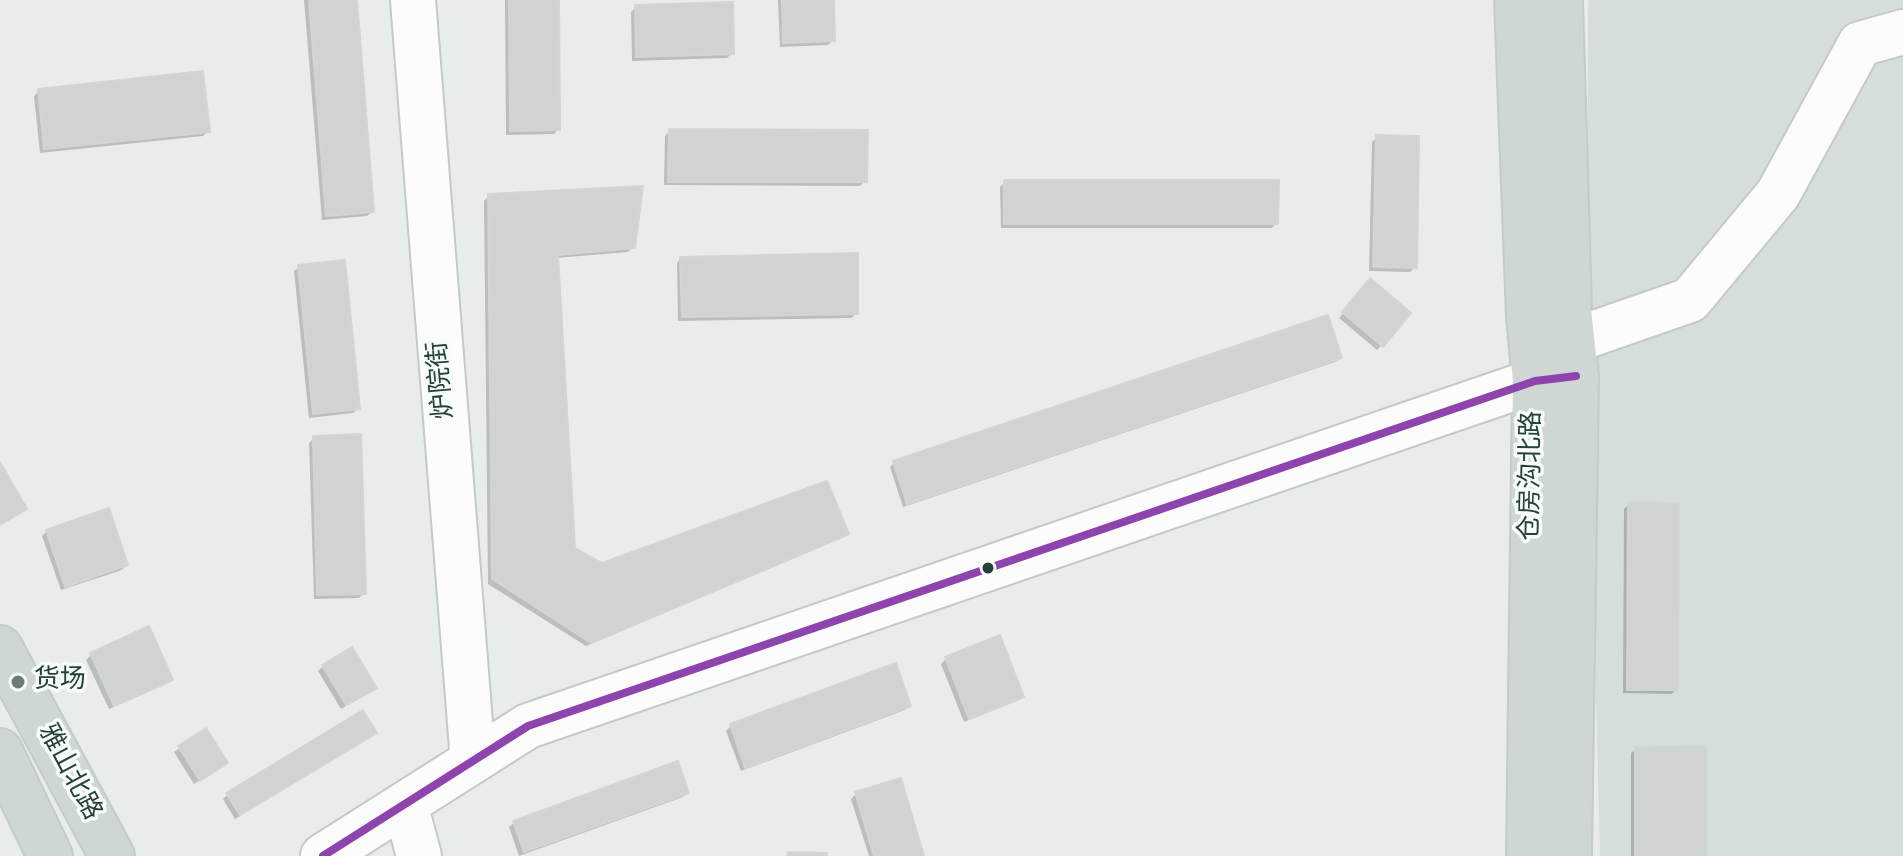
<!DOCTYPE html>
<html>
<head>
<meta charset="utf-8">
<style>
	body { margin:0 }
	canvas { display:block; background:#e8edeb }
</style>
</head>
<body>
<canvas width="1903" height="856"></canvas>
<script>
const ctx = document.querySelector('canvas').getContext('2d');
ctx.lineJoin = 'round';
function fill(path, color) { ctx.fillStyle = color; ctx.fill(path, 'evenodd'); }
const poly = rows => new Path2D(rows.map(r => 'M' + r).join(''));
function strokePath(path, color, width, dash) { ctx.strokeStyle = color; ctx.lineWidth = width; ctx.lineCap = dash ? 'butt' : 'round'; ctx.setLineDash(dash || []); ctx.stroke(path); }
function write(font, color, halo, rows, align = 'center') {
  ctx.font = font + ' Overpass,"Noto Sans SC",sans-serif'; ctx.lineWidth = 7; ctx.setLineDash([]); ctx.textBaseline = 'middle'; ctx.strokeStyle = halo; ctx.fillStyle = color; for (const [text, x, y, turn = 0] of rows) {
    ctx.save(); ctx.translate(x, y); ctx.rotate((+turn || 0) * Math.PI / 180); ctx.textAlign = isNaN(turn) ? turn : align; if (halo) ctx.strokeText(text, 0, 0); ctx.fillText(text, 0, 0); ctx.restore();
  }
}
fill(poly([
	[1588,0,1903,0,1903,856,1600,856,1587,344]
]), '#d6dedb');
fill(poly([
	[304,0,355,0,372,212,367,216,322,220],
	[505,0,557,0,558,129,554,134,506,135],
	[778,0,832,0,833,40,828,45,780,47],
	[636,7,732,53,727,58,632,61,631,12],
	[39,91,208,131,203,136,40,153,34,96],
	[669,131,865,181,860,186,664,185,665,136],
	[1377,137,1415,267,1410,272,1369,271,1372,142],
	[1005,182,1276,223,1272,228,1001,228,1000,187],
	[489,196,633,247,628,252,556,258,573,549,602,565,847,534,842,538,586,646,488,584,484,201],
	[681,258,856,313,852,318,678,321,677,263],
	[299,267,358,408,353,413,309,418,294,271],
	[1365,286,1382,345,1377,350,1339,318],
	[1340,358,1335,362,903,507,890,467,894,463],
	[314,438,364,593,359,598,314,599,309,443],
	[1629,504,1676,689,1672,694,1623,693,1624,509],
	[47,531,126,565,122,570,61,590,42,536],
	[148,629,171,679,166,684,109,709,86,660,91,655],
	[999,638,1022,696,1017,701,964,722,941,664,946,659],
	[323,666,370,692,341,709,318,671],
	[909,706,905,710,741,771,726,731,731,726],
	[206,731,226,763,194,784,174,752],
	[370,737,235,819,223,799,228,794],
	[1636,749,1704,856,1631,856,1631,753],
	[687,792,683,797,519,856,509,827,514,823],
	[856,794,922,856,869,856,851,799]
]), '#0003');
const building = poly([
	[309,0,357,0,374,212,326,216,309,0],
	[509,0,559,0,560,130,510,131,509,0],
	[782,0,834,0,835,41,783,43,782,0],
	[733,2,734,54,636,57,635,5,733,2],
	[203,71,210,132,44,149,38,89,203,71],
	[669,129,868,130,867,182,668,182,669,129],
	[1376,135,1419,136,1417,268,1373,267,1376,135],
	[1004,180,1279,180,1278,224,1004,224,1004,180],
	[643,186,635,248,558,255,575,548,602,563,827,481,849,534,591,643,492,579,488,194,643,186],
	[858,253,858,314,682,317,680,257,858,253],
	[345,260,360,409,313,414,298,265,345,260],
	[1370,278,1411,313,1383,347,1342,312,1370,278],
	[1328,315,1342,358,907,504,893,461,1328,315],
	[361,434,366,594,317,595,313,436,361,434],
	[0,462,27,509,0,525,0,462],
	[1628,502,1679,503,1678,690,1627,690,1628,502],
	[109,508,128,565,65,587,46,530,109,508],
	[149,626,173,680,114,706,90,653,149,626],
	[1000,635,1024,697,969,719,945,657,1000,635],
	[352,647,377,688,346,705,322,665,352,647],
	[896,663,911,706,745,768,730,724,896,663],
	[363,710,377,733,240,815,226,793,363,710],
	[206,728,228,763,200,781,178,746,206,728],
	[1706,746,1706,856,1635,856,1635,747,1706,746],
	[678,761,689,793,524,852,513,821,678,761],
	[901,778,924,856,874,856,855,792,901,778],
	[788,852,827,853,827,856,787,856,788,852]
]);
fill(building, '#cfd4d2');
strokePath(building, '#d1d6d4', 2);
const minor = poly([
	[413,0,473,761],
	[1572,341,1690,300,1778,194,1860,44,1903,32],
	[405,804,419,856],
	[323,856,528,726,1535,381,1569,377]
]);
const major = poly([
	[1517,0,1529,316,1535,381,1529,856],
	[1560,0,1569,310,1576,376,1569,856],
	[0,648,112,856],
	[0,751,50,856]
]);
strokePath(minor, '#c5cac8', 48);
strokePath(major, '#c3ccc9', 48);
strokePath(minor, '#fcfcfc', 44);
strokePath(major, '#cfd7d5', 44);
strokePath(poly([
	[323,856,528,726,1535,381,1576,376]
]), '#8e44ad', 8);
for (const [x, y, r, color] of [
	[988,568,7,"#24423a"],
	[18,682,8,"#697e78"]
]) { const dot = new Path2D(); dot.arc(x, y, r, 0, 2 * Math.PI); ctx.fillStyle = color; ctx.fill(dot); strokePath(dot, '#f7fbf9', 3); }
write('26px', '#24423a', '#f7fbf9', [
	["炉院街",443,380,-95],
	["仓房沟北路",1533,476,-89],
	["雅山北路",68,773,62]
]);
write('26px', '#24423a', '#f7fbf9', [
	["货场",34,682]
], 'left');
</script>
</body>
</html>
